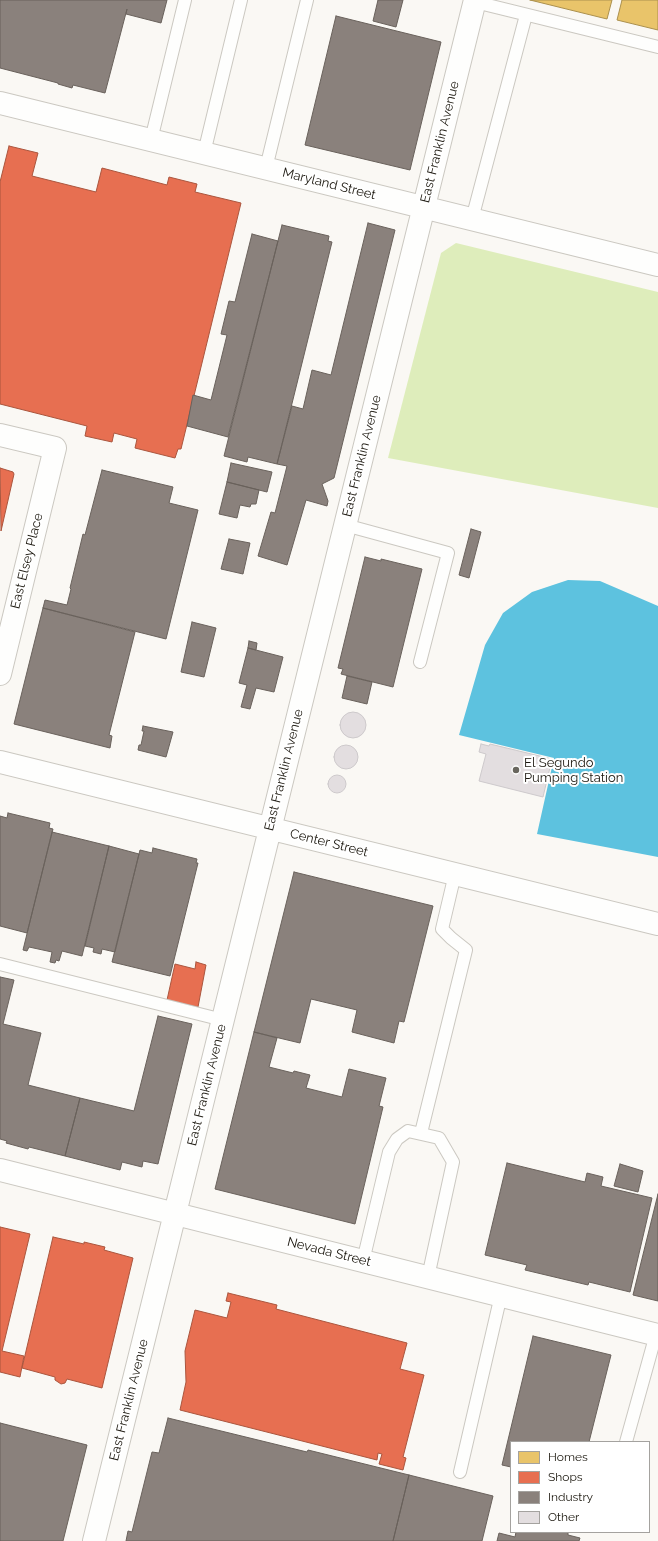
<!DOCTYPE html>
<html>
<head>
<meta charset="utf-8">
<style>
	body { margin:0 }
	#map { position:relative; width:658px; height:1541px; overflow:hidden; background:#faf8f4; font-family:Raleway,sans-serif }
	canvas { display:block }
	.legend { position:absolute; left:510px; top:1441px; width:140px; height:92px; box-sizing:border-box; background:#fff; border:1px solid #a4a29f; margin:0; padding:5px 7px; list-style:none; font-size:12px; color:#1b170e }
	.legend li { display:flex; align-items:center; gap:8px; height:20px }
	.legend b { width:20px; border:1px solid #a4a29f }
</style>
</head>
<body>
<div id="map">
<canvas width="658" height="1541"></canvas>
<ul class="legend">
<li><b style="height:11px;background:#e9c46a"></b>Homes</li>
<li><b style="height:11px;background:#e76f51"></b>Shops</li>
<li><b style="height:11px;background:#8a817c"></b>Industry</li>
<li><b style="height:11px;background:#e3dee0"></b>Other</li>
</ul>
</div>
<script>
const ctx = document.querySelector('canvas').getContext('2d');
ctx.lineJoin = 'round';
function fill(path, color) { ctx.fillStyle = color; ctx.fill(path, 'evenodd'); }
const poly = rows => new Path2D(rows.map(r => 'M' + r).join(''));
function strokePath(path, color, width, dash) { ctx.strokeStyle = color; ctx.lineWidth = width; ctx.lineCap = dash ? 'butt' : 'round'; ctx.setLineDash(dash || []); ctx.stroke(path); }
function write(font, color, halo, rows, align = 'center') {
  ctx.font = font + ' Raleway,sans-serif'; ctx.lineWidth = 4; ctx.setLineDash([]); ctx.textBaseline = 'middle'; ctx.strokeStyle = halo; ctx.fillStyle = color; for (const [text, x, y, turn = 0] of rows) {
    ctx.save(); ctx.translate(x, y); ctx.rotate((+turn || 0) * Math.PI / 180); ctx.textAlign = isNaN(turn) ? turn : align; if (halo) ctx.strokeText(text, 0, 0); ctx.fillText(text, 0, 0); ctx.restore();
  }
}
fill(poly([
	[456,243,658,292,658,508,388,458,441,253]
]), '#deedbb');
fill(poly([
	[568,580,600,581,658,606,658,857,537,834,554,758,459,735,485,645,503,613,532,592]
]), '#5dc2df');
const homes = poly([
	[530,0,612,0,607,19,530,0],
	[622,0,658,0,658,30,617,20,622,0]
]);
fill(homes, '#e9c46a');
strokePath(homes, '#ab904e', 1);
const shops = poly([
	[9,146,38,153,32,176,96,192,102,168,167,185,169,177,197,184,195,192,241,203,181,449,178,449,175,458,135,448,137,439,114,433,112,442,85,436,87,426,0,404,0,182,9,146],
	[0,468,13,472,14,474,1,531,0,468],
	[196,962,206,965,198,1007,167,1000,175,964,195,969,196,962],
	[0,1227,30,1234,2,1351,24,1356,20,1377,0,1372,0,1227],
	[53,1237,84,1244,84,1242,105,1247,104,1250,133,1258,102,1388,67,1379,65,1383,61,1384,55,1380,55,1377,22,1368,53,1237],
	[228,1293,277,1305,276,1309,407,1343,400,1369,424,1375,403,1457,406,1458,403,1470,379,1464,382,1454,378,1453,377,1460,180,1410,186,1382,185,1351,195,1310,227,1318,231,1302,226,1301,228,1293]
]);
fill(shops, '#e76f51');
strokePath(shops, '#aa553d', 1);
const industry = poly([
	[0,0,167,0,161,23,126,14,127,9,105,93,73,85,72,88,58,84,58,83,0,68,0,0],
	[378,0,403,0,396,27,373,21,378,0],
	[336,16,441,42,410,170,305,145,336,16],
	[368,223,395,230,334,478,322,484,328,501,327,506,306,500,287,565,258,556,271,512,275,513,287,466,277,464,292,406,303,409,312,370,331,375,368,223],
	[282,225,329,236,328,241,332,242,277,464,248,457,247,462,224,456,282,225],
	[252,234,278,241,228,437,187,426,193,395,211,400,227,335,221,334,229,301,235,302,252,234],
	[231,463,272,472,267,492,227,482,231,463],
	[102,470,173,487,169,503,198,510,166,639,43,608,45,600,67,605,71,589,70,588,83,534,85,535,102,470],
	[227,482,259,490,256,504,251,504,250,507,240,505,237,518,219,514,227,482],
	[471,529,481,532,469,578,459,575,471,529],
	[229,539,250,543,243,574,221,569,229,539],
	[365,557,381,561,381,559,422,569,393,687,341,674,343,669,338,668,365,557],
	[43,608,135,632,109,735,112,736,110,748,14,724,43,608],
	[192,622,216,628,204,677,181,672,192,622],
	[249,641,257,643,256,650,248,648,249,641],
	[248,648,283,657,274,692,256,688,250,709,241,707,247,685,239,683,248,648],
	[347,676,372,682,367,704,342,698,347,676],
	[143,726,173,732,166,757,138,750,139,745,141,745,144,731,142,731,143,726],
	[8,813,50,823,49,828,53,829,27,933,0,926,0,816,7,818,8,813],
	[52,832,109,846,82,956,62,951,59,961,56,960,55,963,50,962,52,952,29,947,27,951,23,950,52,832],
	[109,846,139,854,115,952,102,949,101,954,93,952,94,948,85,946,109,846],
	[153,848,197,859,196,863,198,863,170,976,112,962,140,850,152,853,153,848],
	[294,872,433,906,404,1022,399,1021,394,1043,352,1032,357,1010,311,999,300,1043,254,1032,294,872],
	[0,977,14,980,3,1024,41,1033,28,1085,80,1098,65,1156,29,1147,28,1149,6,1143,7,1141,0,1139,0,977],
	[158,1016,192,1024,158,1164,143,1161,142,1167,122,1162,120,1170,65,1156,80,1098,134,1111,158,1016],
	[254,1032,277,1038,269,1067,293,1073,294,1071,310,1075,306,1088,342,1097,349,1069,386,1078,379,1106,383,1107,355,1224,215,1189,254,1032],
	[507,1163,585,1182,587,1173,603,1177,601,1186,652,1198,630,1292,589,1282,588,1285,525,1270,527,1265,485,1255,507,1163],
	[620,1164,643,1171,638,1192,614,1186,620,1164],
	[658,1194,658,1301,633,1295,658,1194],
	[533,1336,611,1355,589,1442,511,1442,511,1467,502,1465,533,1336],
	[168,1418,307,1452,308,1450,409,1475,393,1541,126,1541,128,1531,132,1532,152,1452,159,1453,168,1418],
	[0,1423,87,1445,63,1541,0,1541,0,1423],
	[409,1475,493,1496,482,1541,393,1541,409,1475],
	[516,1532,568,1532,568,1535,580,1538,579,1541,497,1541,499,1533,515,1537,516,1532]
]);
fill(industry, '#8a817c');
strokePath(industry, '#69615b', 1);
const building = poly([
	'340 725a13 13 0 1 1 26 0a13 13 0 1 1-26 0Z',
	[481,744,489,746,490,744,552,759,543,797,479,781,486,754,479,752,481,744],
	'334 757a12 12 0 1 1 24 0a12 12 0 1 1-24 0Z',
	'328 784a9 9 0 1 1 18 0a9 9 0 1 1-18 0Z'
]);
fill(building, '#e3dee0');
strokePath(building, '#cdc9cb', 1);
const service = poly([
	[471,1,658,47],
	[151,140,185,0],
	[204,153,241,0],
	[266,168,307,0],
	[472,219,526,15],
	[345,525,448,553,420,662],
	[0,964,223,1020],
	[421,1133,466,950,451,938,442,929,455,874],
	[363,1261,389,1152,397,1139,408,1131,439,1138,453,1162,428,1277],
	[626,1442,656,1334],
	[460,1472,501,1295]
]);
const minor = poly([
	[0,103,658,265],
	[0,435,55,448,0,674],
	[0,762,658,924],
	[0,1170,658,1335],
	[94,1541,475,0]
]);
strokePath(service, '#cbc8c1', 14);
strokePath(minor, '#cbc8c1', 24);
strokePath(service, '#fefefd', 12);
strokePath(minor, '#fefefd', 22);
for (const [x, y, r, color] of [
	[516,770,4,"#69665e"]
]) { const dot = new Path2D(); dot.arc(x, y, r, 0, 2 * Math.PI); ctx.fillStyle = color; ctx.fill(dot); strokePath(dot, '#fff', 1.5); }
write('13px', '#1b170e', '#fff', [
	["East Franklin Avenue",440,142,-76],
	["Maryland Street",329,184,14],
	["East Franklin Avenue",362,456,-76],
	["East Elsey Place",27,561,-76],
	["East Franklin Avenue",284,770,-76],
	["Center Street",329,843,14],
	["East Franklin Avenue",207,1085,-76],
	["Nevada Street",329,1252,14],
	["East Franklin Avenue",129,1400,-76]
]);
write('13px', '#1b170e', '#fff', [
	["El Segundo",524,763],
	["Pumping Station",524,778]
], 'left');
</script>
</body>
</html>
